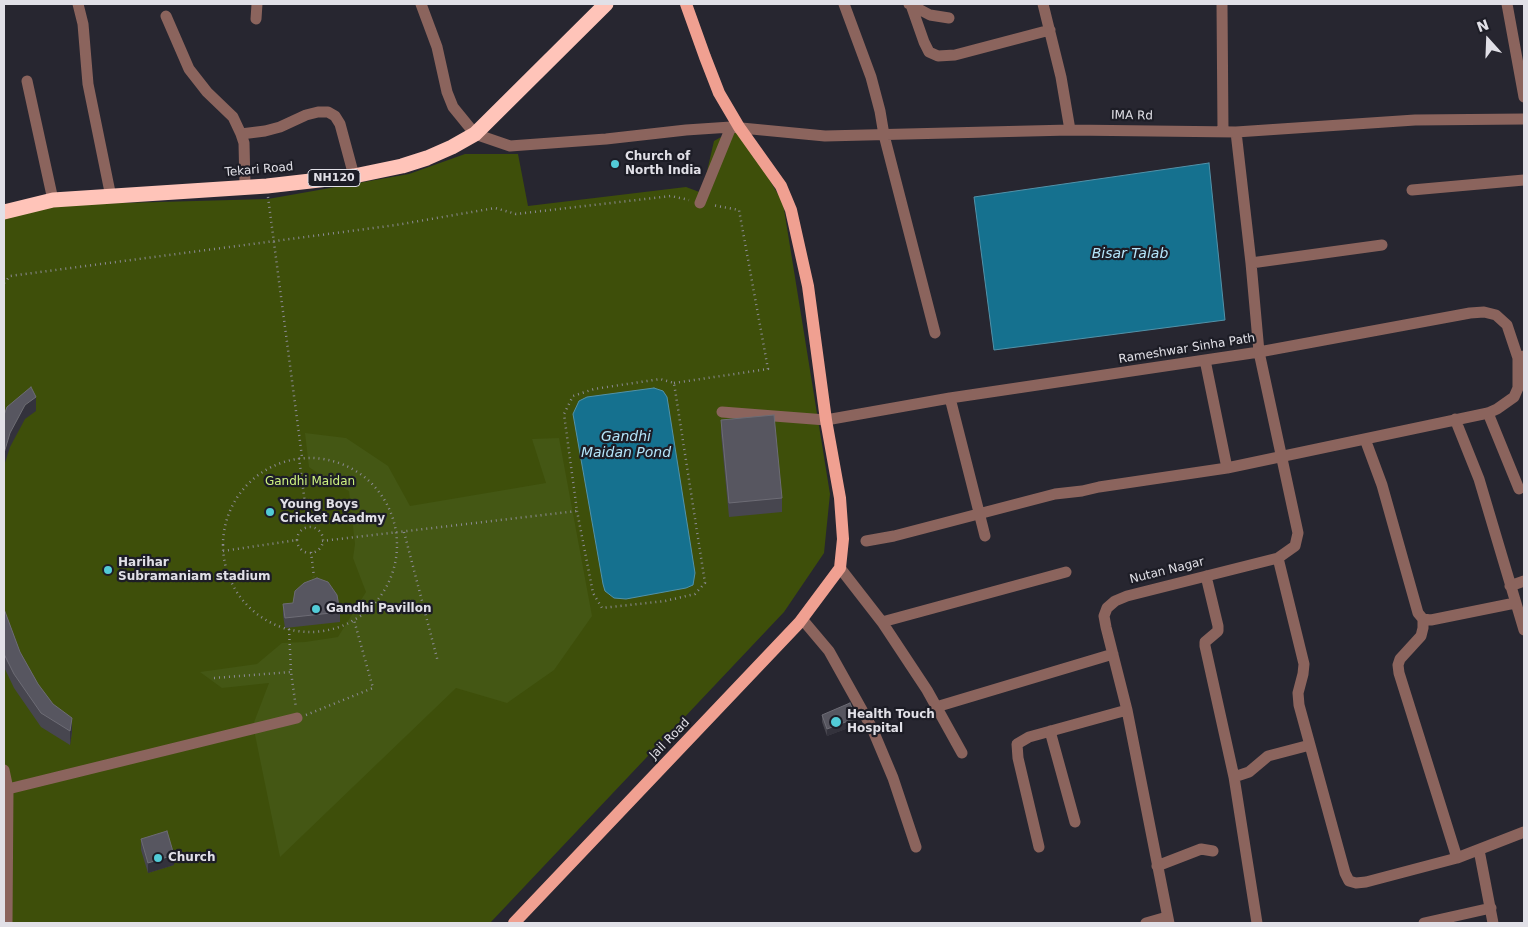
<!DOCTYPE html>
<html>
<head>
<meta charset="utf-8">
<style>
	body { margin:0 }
	#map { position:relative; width:1528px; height:927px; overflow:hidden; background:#272630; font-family:"DejaVu Sans",sans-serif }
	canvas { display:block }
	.frame { position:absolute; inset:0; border:5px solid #e1e0e7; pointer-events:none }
	.north { position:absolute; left:1463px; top:15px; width:50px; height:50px; -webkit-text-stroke:4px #1d1d26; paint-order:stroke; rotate:340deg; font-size:14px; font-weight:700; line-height:20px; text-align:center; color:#e1e0e7 }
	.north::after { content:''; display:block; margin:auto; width:18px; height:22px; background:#e1e0e7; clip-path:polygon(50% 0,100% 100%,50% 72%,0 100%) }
</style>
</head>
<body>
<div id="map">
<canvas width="1528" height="927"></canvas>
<div class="frame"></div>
<div class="north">N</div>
</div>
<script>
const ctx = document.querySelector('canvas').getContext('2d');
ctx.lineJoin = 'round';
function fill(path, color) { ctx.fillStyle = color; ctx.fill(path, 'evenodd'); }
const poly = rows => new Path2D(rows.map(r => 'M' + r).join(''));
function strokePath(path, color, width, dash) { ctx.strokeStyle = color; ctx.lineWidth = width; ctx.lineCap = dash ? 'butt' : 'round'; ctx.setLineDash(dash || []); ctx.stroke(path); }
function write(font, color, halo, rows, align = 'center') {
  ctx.font = font + ' "DejaVu Sans",sans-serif'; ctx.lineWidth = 4.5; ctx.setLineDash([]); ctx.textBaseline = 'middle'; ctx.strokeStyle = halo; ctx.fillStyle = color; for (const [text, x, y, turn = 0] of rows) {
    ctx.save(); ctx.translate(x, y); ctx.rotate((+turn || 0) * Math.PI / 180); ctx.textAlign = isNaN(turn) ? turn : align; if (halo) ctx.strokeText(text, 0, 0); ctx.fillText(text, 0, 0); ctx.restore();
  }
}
fill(poly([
	[739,127,783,203,830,494,824,553,784,612,490,923,4,923,4,209,50,205,268,199,409,174,465,154,518,154,528,206,686,187,702,193,714,141]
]), '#3e4f0a');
fill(poly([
	[305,433,346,438,388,466,410,506,546,483,532,439,559,438,592,616,554,670,507,703,456,688,280,857,253,725,269,683,222,688,200,672,257,664,282,643,305,642,338,637,366,592,353,558,355,544,349,491,326,479,309,467]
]), '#445714');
const water = poly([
	[1209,163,1225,320,994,350,974,197,1209,163],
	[654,388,663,391,667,397,695,573,693,585,686,588,626,599,614,598,605,591,603,584,573,414,579,401,587,397,654,388]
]);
fill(water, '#15718f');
strokePath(water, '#5292a9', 1);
strokePath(poly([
	[268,197,302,457],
	[4,283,10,276,396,225,495,208,516,214,671,196,689,200],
	[674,383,768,369,739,210,712,205],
	[299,458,308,526],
	'223 545a87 87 0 1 1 174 0a87 87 0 1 1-174 0Z',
	'297 540a13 13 0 1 1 26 0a13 13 0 1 1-26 0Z',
	[404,532,438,662],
	[322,541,577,511,564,414,573,396,594,389,660,379,674,383,705,583,695,594,665,601,602,608,593,593,577,511],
	[223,551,297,540],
	[311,552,314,577],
	[289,629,291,672,296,708],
	[214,678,291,672],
	[306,715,373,688,354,620]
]), '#8c8b94', 2.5, [1, 4]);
strokePath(poly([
	[78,4,83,24,88,84,111,197],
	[421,4,437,47,447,92,453,107,475,134,510,146,606,139,686,130,731,127,825,136,1070,130,1236,132,1415,120,1524,119],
	[844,4,871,77,880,111,884,135,935,333],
	[909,4,930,15,949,18],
	[1043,4,1061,77,1070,130],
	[1222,4,1223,131],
	[1507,4,1524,97],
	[911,5,924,42,929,52,938,56,955,55,1050,30],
	[166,16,189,69,207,92,233,117,241,134,244,143,245,186],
	[256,19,257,4],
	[27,81,53,200],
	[241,134,265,131,280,127,306,115,318,112,328,112,335,116,340,124,354,176],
	[1412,190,1524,180],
	[700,203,731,127],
	[1251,263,1382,245],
	[1205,360,1227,468],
	[950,398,985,536],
	[722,412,826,420,950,398,1259,352,1470,313,1484,312,1496,315,1507,325,1518,358,1524,356],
	[1488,413,1519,489],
	[1455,419,1479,479,1524,630],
	[1365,439,1382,485,1418,613,1423,619,1431,620,1515,603],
	[866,541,894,536,1055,494,1082,491,1099,487,1227,468,1488,413,1497,409,1514,397,1518,388,1518,358],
	[1278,558,1304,664,1303,674,1298,693,1299,705,1345,873,1349,881,1356,883,1366,882,1457,858,1399,673,1398,665,1400,659,1421,636,1423,628,1423,619],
	[840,568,882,622,927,690,962,753],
	[1206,576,1218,626,1218,631,1205,642,1205,646,1234,777,1257,923],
	[1510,586,1524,581],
	[802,619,829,651,872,728,893,778,916,847],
	[882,622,1066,572],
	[936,707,1113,654],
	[1050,731,1075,822],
	[4,770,8,789,297,718],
	[1234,777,1249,772,1268,756,1310,745],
	[1039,847,1018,758,1017,744,1029,737,1127,710],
	[1479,850,1493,923],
	[1457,858,1524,832],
	[1157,866,1201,849,1213,851],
	[7,923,8,789],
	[1146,923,1167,917],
	[1169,923,1127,710,1106,627,1104,616,1107,608,1115,601,1127,596,1278,558,1295,546,1298,533,1259,352,1251,263,1236,132],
	[1424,923,1491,908]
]), '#8b645d', 11);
strokePath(poly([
	[514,923,799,623,840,568,843,539,840,498,826,420,808,286,791,210,781,186,739,127,719,93,705,57,686,4]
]), '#f0a091', 12);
strokePath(poly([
	[4,212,53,200,267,186,354,176,402,166,427,158,452,147,475,134,606,4]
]), '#ffc4b9', 15);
fill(poly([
	[721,420,782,498,782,512,729,517,721,434],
	[283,604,340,612,340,622,285,628,283,615],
	[4,609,20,652,38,684,72,732,70,745,41,727,14,688,4,667],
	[822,715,856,725,827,736,822,722],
	[141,839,174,865,148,873,141,850]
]), '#47464f');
fill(poly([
	[36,397,36,411,25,419,10,447,4,466,4,453,10,433,25,405],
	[72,718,72,732,70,745,70,731],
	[856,718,856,725,827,736,827,729],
	[174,855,174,865,148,873,148,863]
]), '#33323c');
const building = poly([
	[31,387,36,397,25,405,10,433,4,453,4,415,7,407,31,387],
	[774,415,782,498,729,503,721,420,774,415],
	[317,578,328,582,337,595,340,612,285,618,283,604,293,603,295,591,304,583,317,578],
	[4,609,20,652,38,684,53,704,72,718,70,731,41,713,14,674,4,654,4,609],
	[850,703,856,718,827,729,822,715,850,703],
	[167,831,174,855,148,863,141,839,167,831]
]);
fill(building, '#575660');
strokePath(building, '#6d6c75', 1);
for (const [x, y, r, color] of [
	[615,164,5,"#52cbd7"],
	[270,512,5,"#52cbd7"],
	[108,570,5,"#52cbd7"],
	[316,609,5,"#52cbd7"],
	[836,722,6,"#52cbd7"],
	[158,858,5,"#52cbd7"]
]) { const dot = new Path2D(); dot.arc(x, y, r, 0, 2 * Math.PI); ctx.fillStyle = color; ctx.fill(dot); strokePath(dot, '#1d1d26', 2); }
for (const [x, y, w] of [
	[334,178,52]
]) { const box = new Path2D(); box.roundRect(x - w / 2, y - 8.5, w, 17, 4); ctx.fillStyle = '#1d1d26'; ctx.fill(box); strokePath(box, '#e1e0e7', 1); }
write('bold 11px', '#e1e0e7', null, [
	["NH120",334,178]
]);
write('12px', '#e1e0e7', '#1d1d26', [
	["IMA Rd",1132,116,1],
	["Tekari Road",259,170,-5],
	["Rameshwar Sinha Path",1187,349,-9],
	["Nutan Nagar",1167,571,-14],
	["Jail Road",670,739,-46]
]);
write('bold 12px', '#e1e0e7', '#1d1d26', [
	["Church of",625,157],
	["North India",625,171],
	["Young Boys",280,505],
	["Cricket Acadmy",280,519],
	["Harihar",118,563],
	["Subramaniam stadium",118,577],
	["Gandhi Pavillon",326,609],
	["Health Touch",847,715],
	["Hospital",847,729],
	["Church",168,858]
], 'left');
write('12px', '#cef281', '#1d1d26', [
	["Gandhi Maidan",310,482]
]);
write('italic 14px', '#b4e5fa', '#1d1d26', [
	["Bisar Talab",1130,254],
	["Gandhi",626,437],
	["Maidan Pond",626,453]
]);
</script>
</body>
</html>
